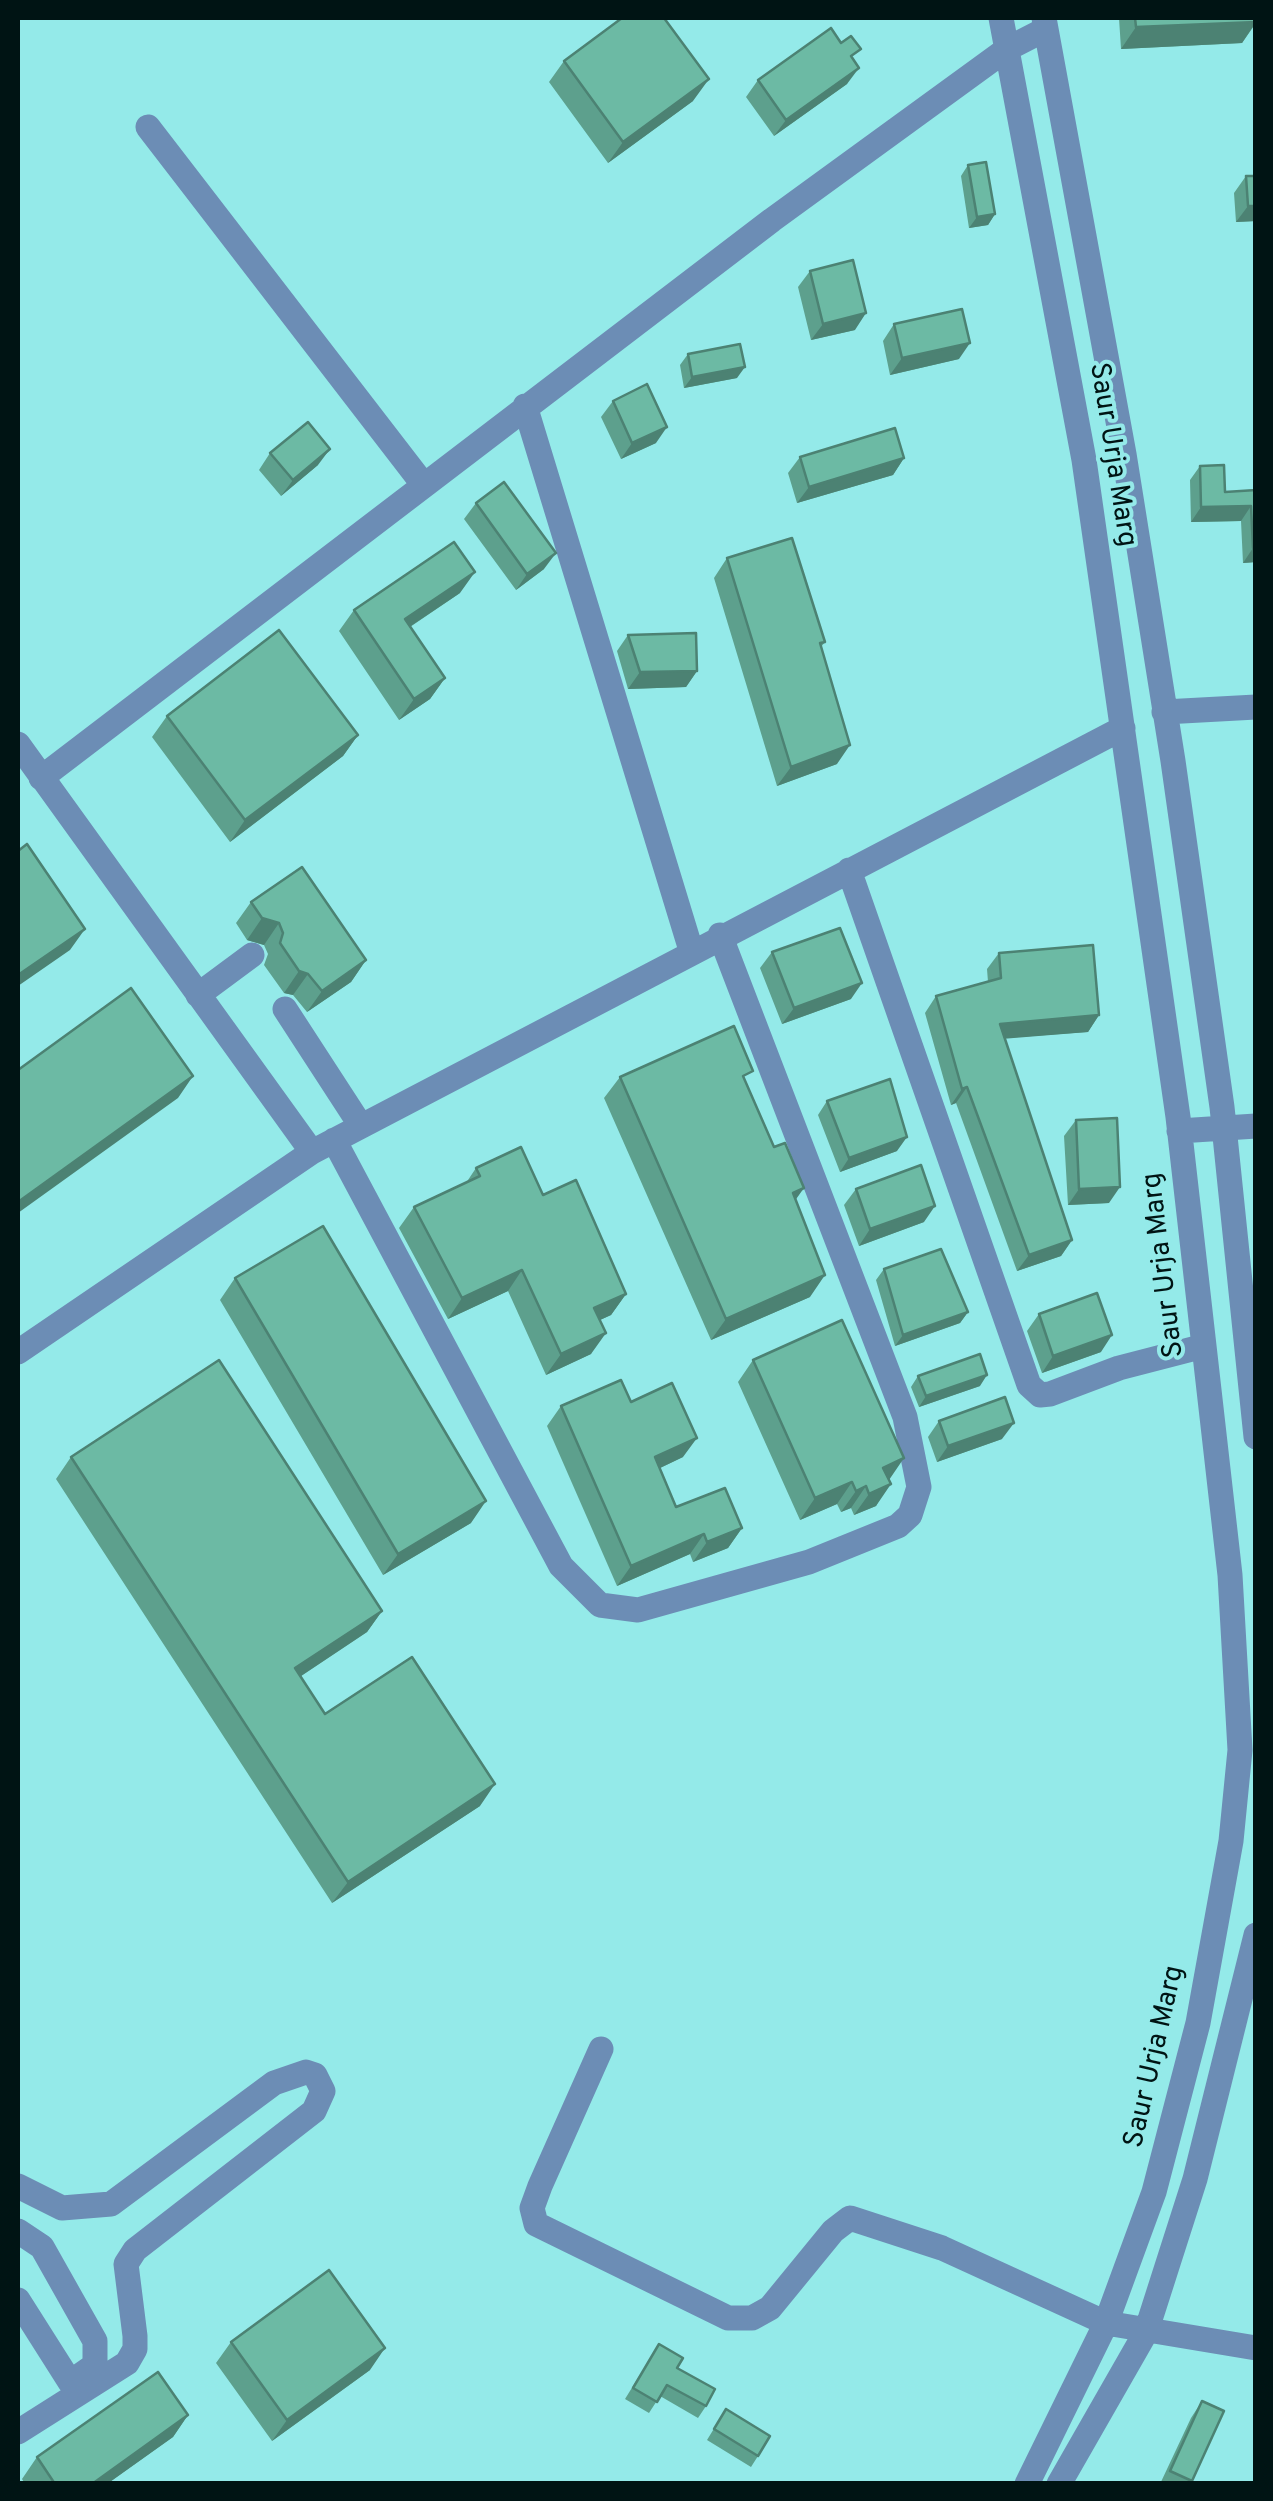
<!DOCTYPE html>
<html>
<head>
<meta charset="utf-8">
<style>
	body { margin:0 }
	#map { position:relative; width:1273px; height:2501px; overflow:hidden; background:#94eae9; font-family:Overpass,sans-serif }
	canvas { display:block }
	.frame { position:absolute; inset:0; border:20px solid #001414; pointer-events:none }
</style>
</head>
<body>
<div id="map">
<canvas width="1273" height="2501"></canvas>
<div class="frame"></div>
</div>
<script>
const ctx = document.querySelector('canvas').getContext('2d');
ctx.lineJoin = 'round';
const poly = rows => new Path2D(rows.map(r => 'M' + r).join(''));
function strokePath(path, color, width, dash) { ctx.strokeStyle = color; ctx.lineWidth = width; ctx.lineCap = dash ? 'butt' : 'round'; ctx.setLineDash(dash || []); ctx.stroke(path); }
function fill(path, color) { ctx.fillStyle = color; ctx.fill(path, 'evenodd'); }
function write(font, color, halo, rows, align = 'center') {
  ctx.font = font + ' Overpass,sans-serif'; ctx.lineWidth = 8; ctx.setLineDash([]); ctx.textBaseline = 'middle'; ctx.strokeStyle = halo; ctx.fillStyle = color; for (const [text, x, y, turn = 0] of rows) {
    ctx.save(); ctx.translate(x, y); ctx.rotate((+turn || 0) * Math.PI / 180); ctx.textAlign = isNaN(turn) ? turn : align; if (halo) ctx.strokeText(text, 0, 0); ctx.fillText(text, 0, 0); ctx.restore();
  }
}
strokePath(poly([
	[1001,18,1084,460,1178,1117,1230,1575,1240,1750,1231,1841,1198,2023,1154,2192,1106,2323,1027,2484],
	[1044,18,1124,454,1173,761,1222,1107,1256,1437],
	[148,127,423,484],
	[525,406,691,950],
	[1164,712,1256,707],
	[18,744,312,1152],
	[41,778,772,220,1007,49,1046,29],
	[849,870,1029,1385,1040,1395,1050,1394,1119,1368,1204,1346],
	[198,995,252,955],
	[285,1009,361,1126],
	[1179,1131,1256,1126],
	[334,1140,561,1566,600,1605,638,1610,809,1562,898,1526,910,1515,919,1487,905,1417,720,935],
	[18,1352,312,1152,1123,728],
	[601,2049,540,2186,532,2208,536,2224,728,2318,752,2318,770,2308,833,2231,850,2218,942,2248,1106,2323,1256,2348],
	[18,2186,62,2208,111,2204,274,2083,306,2072,315,2075,323,2091,314,2111,135,2250,126,2264,135,2336,135,2349,127,2363,18,2432],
	[18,2231,42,2247,95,2341,95,2365,72,2381],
	[18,2300,70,2382],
	[1059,2484,1146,2332,1195,2179,1256,1935]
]), '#6c8db5', 25);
fill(poly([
	[1119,18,1256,18,1256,23,1242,43,1121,49],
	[853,60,847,84,774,136,746,97,758,80],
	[564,61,693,101,608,163,549,82],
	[968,165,995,214,988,225,969,228,961,176],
	[1246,176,1256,221,1236,222,1234,193],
	[810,271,855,330,811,340,798,287],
	[894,324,959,359,890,375,883,341],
	[688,354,737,378,684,388,680,365],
	[613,401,656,443,621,459,601,417],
	[270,453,318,465,281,496,259,470],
	[800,457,904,458,893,475,797,503,788,473],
	[1200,466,1225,492,1256,490,1256,562,1243,563,1241,521,1191,522,1190,480],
	[476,503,544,569,516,590,464,519],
	[727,558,825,642,821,647,837,764,777,786,714,578],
	[460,593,410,627,445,678,430,699,399,720,339,631,354,610],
	[628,635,697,671,686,687,628,689,617,651],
	[167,716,358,735,343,756,230,842,152,737],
	[251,902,366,960,351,982,307,1012,293,995,284,993,264,965,268,954,264,945,247,940,236,923],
	[772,952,851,999,782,1024,760,968],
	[999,953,1099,1015,1088,1032,1005,1038,1072,1240,1061,1256,1017,1271,956,1103,951,1105,925,1013,936,996,988,982,987,969],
	[620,1077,746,1083,796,1201,810,1297,711,1340,604,1098],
	[827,1101,897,1151,840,1172,818,1115],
	[1076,1120,1109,1203,1068,1205,1064,1136],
	[476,1168,543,1195,626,1294,611,1315,600,1320,591,1354,546,1375,508,1291,448,1319,399,1228,414,1207,466,1183],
	[856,1189,924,1222,859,1246,844,1205],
	[884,1269,968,1312,960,1323,895,1346,876,1280],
	[235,1278,471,1523,383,1575,220,1300],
	[1039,1314,1101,1352,1042,1373,1027,1331],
	[753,1360,889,1480,876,1506,854,1515,851,1508,841,1512,837,1504,800,1520,738,1382],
	[918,1376,980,1386,919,1407,911,1387],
	[631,1402,683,1457,660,1468,676,1507,742,1528,728,1548,693,1562,690,1554,617,1586,547,1426,561,1406],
	[939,1421,1002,1439,937,1462,928,1437],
	[71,1457,382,1611,367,1632,301,1676,325,1714,480,1806,332,1903,56,1479],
	[231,2342,370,2370,272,2441,216,2363],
	[659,2344,706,2406,698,2418,660,2396,649,2413,625,2399],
	[1202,2401,1192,2481,1190,2484,1160,2484,1191,2418],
	[726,2409,758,2456,751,2467,707,2440],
	[188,2415,173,2437,107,2484,25,2484,22,2479,37,2457]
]), '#5da08d');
fill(poly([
	[1256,22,1242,43,1121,49,1136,27],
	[859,68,847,84,774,136,786,120],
	[709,79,693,101,608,163,623,142],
	[1248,206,1256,206,1256,221,1236,222],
	[995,214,988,225,969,228,977,217],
	[866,313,855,330,811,340,823,324],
	[970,343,959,359,890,375,902,358],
	[745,367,737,378,684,388,692,377],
	[667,427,656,443,621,459,632,443],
	[330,449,318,465,281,496,293,480],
	[904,458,893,475,797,503,809,487],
	[1251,506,1241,521,1191,522,1201,507],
	[1253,548,1256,548,1256,562,1243,563],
	[556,553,544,569,516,590,527,574],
	[475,572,460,593,390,640,405,619],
	[697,671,686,687,628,689,640,672],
	[445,678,430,699,399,720,414,699],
	[358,735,343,756,230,842,245,820],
	[850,745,837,764,777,786,791,767],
	[262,918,279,923,264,945,247,940],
	[85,929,70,950,18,986,18,975],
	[366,960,351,982,307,1012,322,991],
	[299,971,308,974,293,995,284,993],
	[862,983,851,999,782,1024,794,1008],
	[1099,1015,1088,1032,989,1040,1000,1024],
	[193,1076,178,1098,18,1213,18,1202],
	[967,1087,956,1103,951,1105,962,1089],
	[907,1137,897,1151,840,1172,849,1158],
	[1120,1187,1109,1203,1068,1205,1079,1189],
	[804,1188,789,1209,793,1193],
	[935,1206,924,1222,859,1246,870,1229],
	[1072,1240,1061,1256,1017,1271,1029,1255],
	[522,1270,508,1291,448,1319,462,1298],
	[825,1275,810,1297,711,1340,726,1319],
	[626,1294,611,1315,580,1329,594,1308],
	[968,1312,960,1323,895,1346,903,1335],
	[606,1333,591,1354,546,1375,561,1354],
	[1112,1335,1101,1352,1042,1373,1053,1356],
	[987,1375,980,1386,919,1407,926,1396],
	[1014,1423,1002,1439,937,1462,948,1446],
	[697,1438,683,1457,641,1477,655,1457],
	[904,1458,889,1480,883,1468],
	[852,1482,837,1504,800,1520,815,1498],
	[891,1484,876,1506,854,1515,869,1494],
	[866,1486,851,1508,841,1512,856,1491],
	[486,1501,471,1523,383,1575,398,1554],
	[742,1528,728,1548,693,1562,707,1542],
	[704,1534,690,1554,617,1586,631,1566],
	[382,1611,367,1632,280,1690,295,1668],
	[495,1784,480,1806,332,1903,348,1882],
	[385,2348,370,2370,272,2441,287,2420],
	[188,2415,173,2437,107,2484,92,2484]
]), '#4c8273');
const building = poly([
	[622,18,664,18,709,79,623,142,564,61,622,18],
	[1135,18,1256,18,1256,22,1136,27,1135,18],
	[831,28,841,43,851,36,861,49,851,56,859,68,786,120,758,80,831,28],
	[986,162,995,214,977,217,968,165,986,162],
	[1246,176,1256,176,1256,206,1248,206,1246,176],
	[853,260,866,313,823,324,810,271,853,260],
	[962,309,970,343,902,358,894,324,962,309],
	[740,344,745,367,692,377,688,354,740,344],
	[647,384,667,427,632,443,613,401,647,384],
	[308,422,330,449,293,480,270,453,308,422],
	[895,428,904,458,809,487,800,457,895,428],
	[1224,465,1225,492,1256,490,1256,548,1253,548,1251,506,1201,507,1200,466,1224,465],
	[504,482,556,553,527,574,476,503,504,482],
	[792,538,825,642,820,643,850,745,791,767,727,558,792,538],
	[454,542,475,572,405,619,445,678,414,699,354,610,454,542],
	[279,630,358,735,245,820,167,716,279,630],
	[696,633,697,671,640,672,628,635,696,633],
	[27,844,85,929,18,975,18,851,27,844],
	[302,867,366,960,322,991,308,974,299,971,280,943,283,933,279,923,262,918,251,902,302,867],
	[840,928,862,983,794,1008,772,952,840,928],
	[1093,945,1099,1015,1000,1024,1072,1240,1029,1255,967,1087,962,1089,936,996,1001,978,999,953,1093,945],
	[131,988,193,1076,18,1202,18,1070,131,988],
	[734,1026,753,1071,743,1076,774,1147,785,1143,804,1188,793,1193,825,1275,726,1319,620,1077,734,1026],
	[890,1079,907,1137,849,1158,827,1101,890,1079],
	[1117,1118,1120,1187,1079,1189,1076,1120,1117,1118],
	[521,1147,543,1195,576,1180,626,1294,594,1308,606,1333,561,1354,522,1270,462,1298,414,1207,480,1176,476,1168,521,1147],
	[921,1165,935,1206,870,1229,856,1189,921,1165],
	[323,1226,486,1501,398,1554,235,1278,323,1226],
	[941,1249,968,1312,903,1335,884,1269,941,1249],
	[1097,1293,1112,1335,1053,1356,1039,1314,1097,1293],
	[842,1320,904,1458,883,1468,891,1484,869,1494,866,1486,856,1491,852,1482,815,1498,753,1360,842,1320],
	[980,1354,987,1375,926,1396,918,1376,980,1354],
	[219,1360,382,1611,295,1668,325,1714,412,1657,495,1784,348,1882,71,1457,219,1360],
	[621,1380,631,1402,672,1383,697,1438,655,1457,676,1507,725,1488,742,1528,707,1542,704,1534,631,1566,561,1406,621,1380],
	[1005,1397,1014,1423,948,1446,939,1421,1005,1397],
	[329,2270,385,2348,287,2420,231,2342,329,2270],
	[659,2344,683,2358,677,2368,715,2389,706,2406,667,2385,657,2402,633,2388,659,2344],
	[158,2372,188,2415,92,2484,55,2484,37,2457,158,2372],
	[1202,2401,1224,2411,1192,2481,1170,2471,1202,2401],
	[726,2409,770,2436,758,2456,714,2429,726,2409]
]);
fill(building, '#6cbaa4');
strokePath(building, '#4c8273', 2.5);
write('28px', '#001414', '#94eae9', [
	["Saur Urja Marg",1111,455,81],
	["Saur Urja Marg",1165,1265,-97],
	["Saur Urja Marg",1156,2057,-77]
]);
</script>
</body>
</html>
